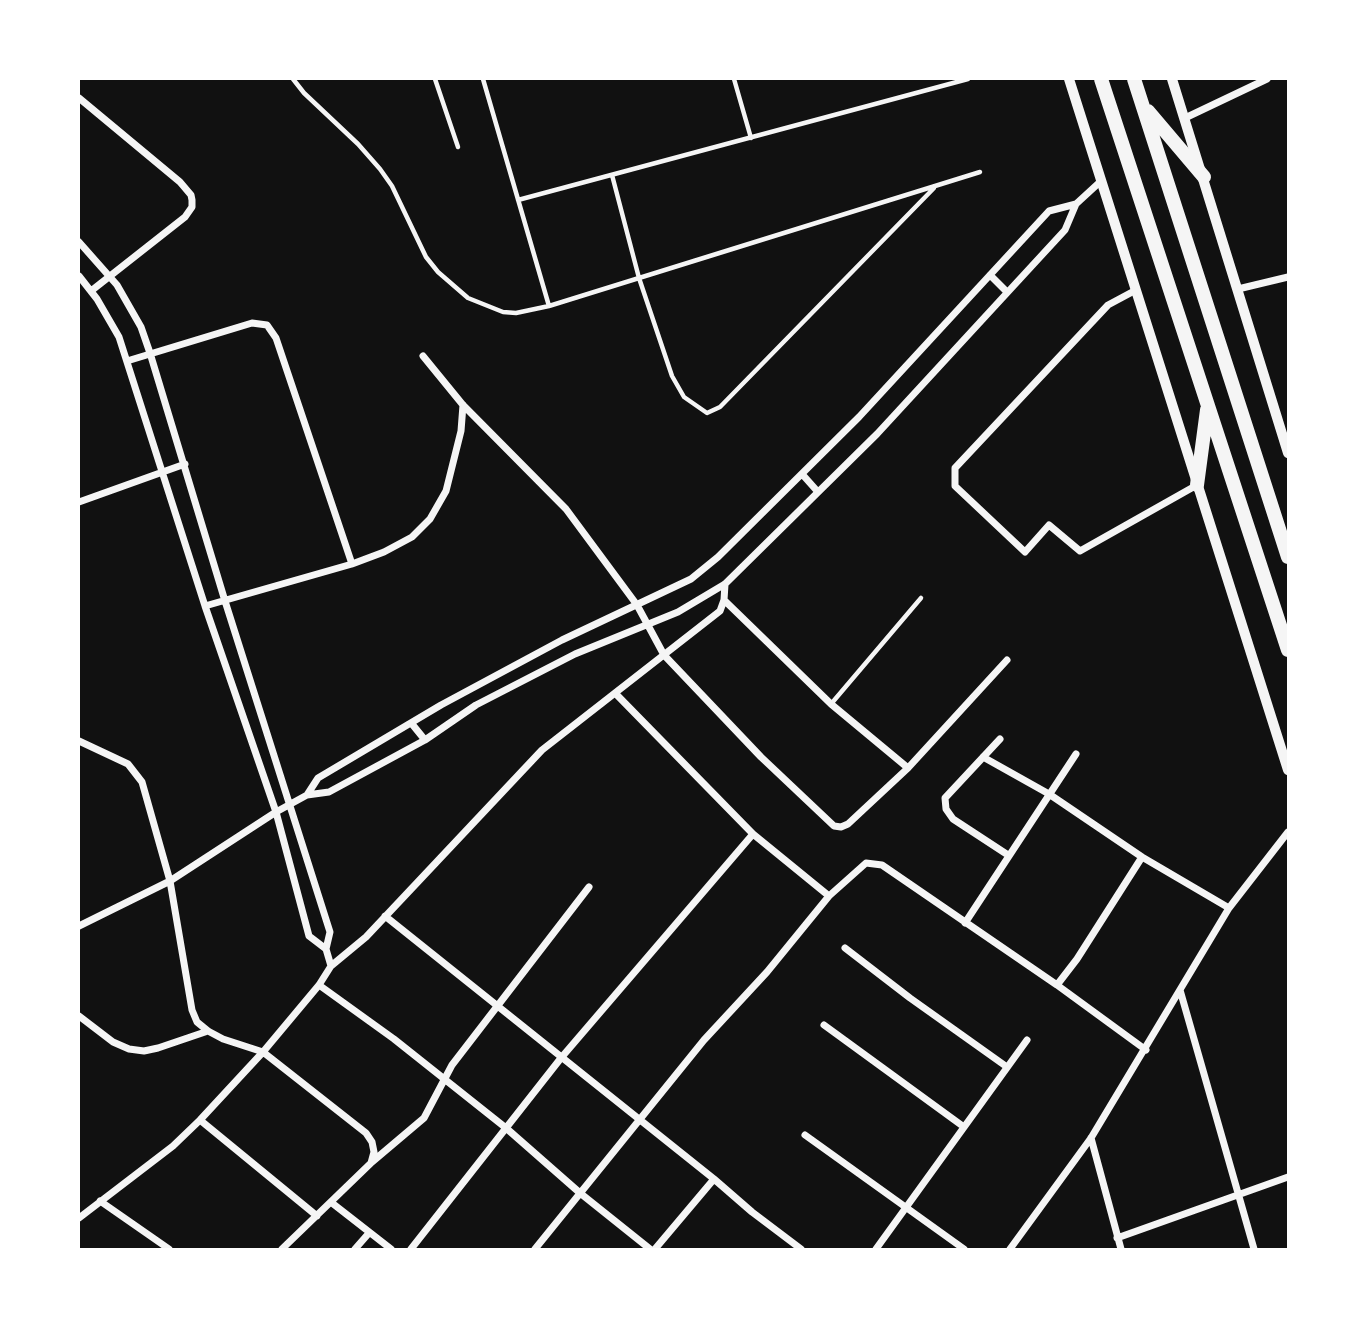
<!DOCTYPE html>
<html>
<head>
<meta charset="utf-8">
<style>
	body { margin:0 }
	#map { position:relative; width:1367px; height:1328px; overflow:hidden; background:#111; font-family:"Source Sans 3",sans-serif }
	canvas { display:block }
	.frame { position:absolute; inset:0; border:80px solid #fff; pointer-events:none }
</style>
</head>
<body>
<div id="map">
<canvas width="1367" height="1328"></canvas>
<div class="frame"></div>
</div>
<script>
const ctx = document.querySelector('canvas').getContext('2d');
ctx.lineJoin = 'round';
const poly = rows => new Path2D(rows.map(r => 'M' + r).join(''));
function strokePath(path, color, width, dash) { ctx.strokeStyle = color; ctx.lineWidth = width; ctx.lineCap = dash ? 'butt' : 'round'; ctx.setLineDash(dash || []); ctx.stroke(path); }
strokePath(poly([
	[293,79,304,93,358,144,380,169,392,186,426,257,438,272,468,298,503,312,516,313,549,306,980,172],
	[435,79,458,147],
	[483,79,549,306],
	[734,79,751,138],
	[612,175,639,278,672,376,684,397,707,413,720,407,934,188],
	[518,200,968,79],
	[831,704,921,598]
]), '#f5f5f5', 4.5);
strokePath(poly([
	[79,98,180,182,191,195,192,200,192,207,185,217,91,291],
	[1185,118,1267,79],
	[79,242,117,285,141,327,150,353,225,601,330,932,326,949,331,966],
	[990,275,1007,292],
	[79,276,97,299,119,337,205,606,276,812,309,936,326,949],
	[1238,289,1288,277],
	[1136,290,1108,305,955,468,955,486,1025,552,1049,525,1080,551,1197,485],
	[423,356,463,405,566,509,637,605,664,655,761,757,834,826,841,827,848,824,908,768,1007,660],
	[127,361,252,323,267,325,276,338,352,564],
	[802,474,818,492],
	[79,502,185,464],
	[724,600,831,704,908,768],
	[205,606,352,564,384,552,412,537,430,519,446,491,461,431,463,405],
	[615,693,753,834,829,896],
	[412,724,425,740],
	[1000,739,945,798,946,809,953,819,1008,855],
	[79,741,128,764,142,782,170,881,192,1010,197,1022,208,1031,223,1039,263,1052,366,1133,372,1142,374,1152,371,1163,282,1249],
	[983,757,1049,794,1142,857,1229,908],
	[307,795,318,778,441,705,562,640,691,579,718,557,859,417,1049,211,1076,204],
	[385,916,714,1179,752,1212,801,1249],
	[965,923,1076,754],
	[79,926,170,881,276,812,307,795,329,792,425,740,476,705,575,654,678,612,725,584,877,434,1065,230,1076,204,1101,181],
	[845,948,910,998,1007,1067],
	[319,985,394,1039,506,1128,580,1193,650,1249],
	[1057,985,1077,959,1142,857],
	[1180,990,1254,1249],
	[79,1016,113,1042,129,1049,144,1051,158,1048,208,1031],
	[824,1025,964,1127],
	[200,1120,317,1216],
	[805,1135,964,1249],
	[1091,1138,1121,1249],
	[372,1162,424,1118,452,1065,589,887],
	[100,1201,169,1249],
	[332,1203,391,1249],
	[79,1218,173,1146,200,1120,263,1052,319,985,331,966,366,937,542,750,720,611,724,600,725,584],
	[1117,1238,1288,1177],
	[355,1249,369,1233],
	[411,1249,561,1058,753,834],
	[535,1249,704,1040,767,972,829,896,866,863,882,865,1057,985,1146,1050],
	[655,1249,714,1179],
	[876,1249,1027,1040],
	[1010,1249,1091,1138,1229,908,1288,832]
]), '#f5f5f5', 7);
strokePath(poly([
	[1069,79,1288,770],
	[1172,79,1288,453]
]), '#f5f5f5', 10);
strokePath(poly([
	[1101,79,1288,650],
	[1134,79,1288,557],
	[1148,111,1204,177],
	[1197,485,1207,410]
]), '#f5f5f5', 14);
</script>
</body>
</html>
